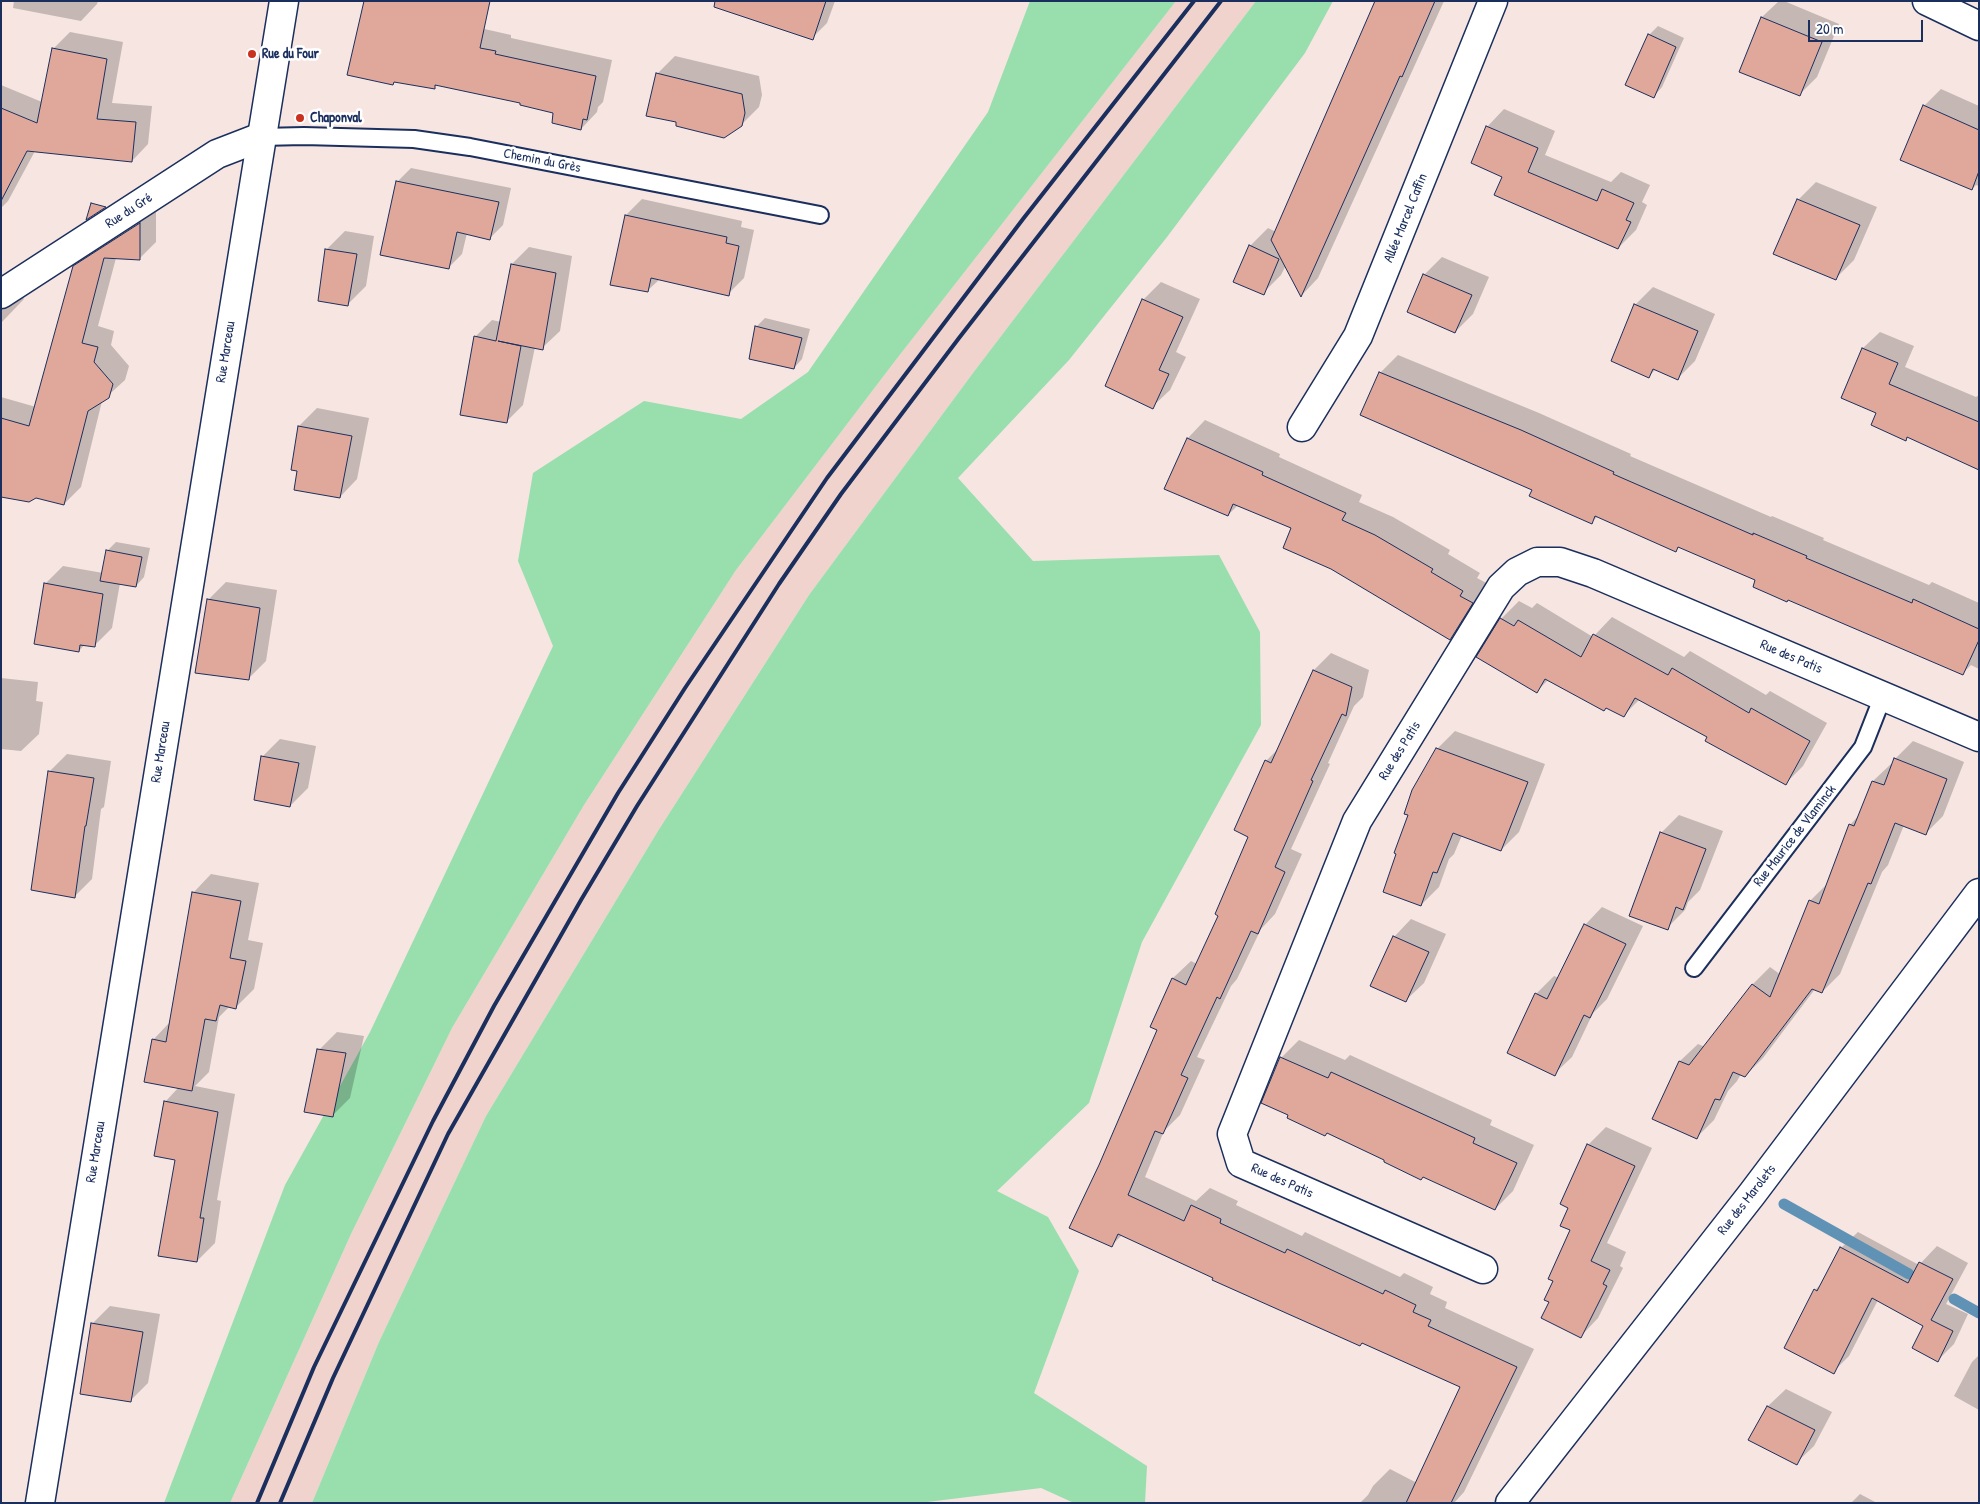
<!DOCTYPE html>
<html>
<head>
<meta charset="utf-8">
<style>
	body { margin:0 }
	#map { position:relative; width:1980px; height:1504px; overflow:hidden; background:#f6e5e1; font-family:"Patrick Hand",sans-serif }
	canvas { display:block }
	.frame { position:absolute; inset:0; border:2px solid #1b2f5e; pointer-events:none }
	.scale { position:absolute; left:1808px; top:20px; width:115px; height:22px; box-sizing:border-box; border:2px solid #1b2f5e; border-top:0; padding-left:6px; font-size:15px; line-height:18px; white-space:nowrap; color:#1b2f5e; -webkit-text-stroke:4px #fff; paint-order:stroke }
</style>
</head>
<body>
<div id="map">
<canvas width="1980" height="1504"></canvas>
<div class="frame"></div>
<div class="scale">20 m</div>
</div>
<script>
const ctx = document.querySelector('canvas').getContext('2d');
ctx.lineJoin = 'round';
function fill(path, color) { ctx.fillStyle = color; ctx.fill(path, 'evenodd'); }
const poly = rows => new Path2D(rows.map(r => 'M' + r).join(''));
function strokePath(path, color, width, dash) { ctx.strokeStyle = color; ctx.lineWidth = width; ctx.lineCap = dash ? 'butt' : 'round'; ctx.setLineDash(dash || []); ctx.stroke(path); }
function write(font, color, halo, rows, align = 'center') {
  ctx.font = font + ' "Patrick Hand",sans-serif'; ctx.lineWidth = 5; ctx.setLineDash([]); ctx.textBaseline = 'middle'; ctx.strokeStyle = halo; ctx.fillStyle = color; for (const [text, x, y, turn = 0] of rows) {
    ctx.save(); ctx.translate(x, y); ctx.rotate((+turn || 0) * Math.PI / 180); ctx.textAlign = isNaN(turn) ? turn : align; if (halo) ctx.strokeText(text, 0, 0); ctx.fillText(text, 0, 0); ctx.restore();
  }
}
fill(poly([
	[1176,1,1256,1,973,373,809,595,658,831,486,1116,379,1342,312,1503,230,1503,351,1234,452,1028,584,805,736,570,895,361]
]), '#efd3cc');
fill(poly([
	[1030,1,1176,1,895,361,736,570,584,805,452,1028,351,1234,230,1503,164,1503,285,1185,370,1032,553,646,518,561,533,473,644,401,741,419,808,372,988,112],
	[1256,1,1333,1,1305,53,1167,237,1069,360,958,478,1033,561,1219,555,1260,632,1261,725,1142,942,1089,1103,997,1191,1048,1217,1079,1271,1034,1393,1147,1466,1145,1503,1074,1503,1041,1488,919,1503,312,1503,379,1342,486,1116,658,831,809,595,973,373]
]), '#98dfad');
fill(poly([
	[14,1,98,1,97,4,81,21,13,8],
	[729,1,835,1,827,23,812,38],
	[1376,1,1444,1,1318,278,1302,295,1286,265,1281,275,1263,293,1250,246,1268,228,1276,232],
	[1779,1,1784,1,1839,24,1817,77,1799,95,1741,71,1762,17],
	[1658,26,1684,38,1662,87,1654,96,1649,35],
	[480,28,511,35,511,38,612,60,603,102,598,107,597,112,581,129,555,112,522,102,437,84,434,87,395,81,393,84,349,74],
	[70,32,123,42,112,103,152,106,148,144,132,161,35,151,8,201,1,208,1,85,42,102,53,49],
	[675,56,759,76,762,95,759,107,741,125,678,122,657,74],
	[1941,89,1979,106,1979,186,1976,185,1972,189,1924,106],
	[1504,109,1555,131,1545,155,1611,182,1621,172,1650,185,1642,202,1647,205,1636,230,1618,248,1504,176,1487,127],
	[411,168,511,188,503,225,489,239,467,233,462,254,449,267,397,182],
	[1816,182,1877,207,1854,260,1836,278,1798,200],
	[642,199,742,221,741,227,754,230,744,278,728,294,660,279,647,291,626,215],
	[156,207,156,242,139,259,116,258,98,326,114,331,111,345,129,366,125,380,102,401,81,487,64,504,1,488,1,397,36,407,74,267,91,249],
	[345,231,374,236,366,286,348,304,327,249],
	[529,247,572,256,560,331,542,348,535,347,523,405,506,422,475,337,492,320,501,322,512,264],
	[1442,257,1489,277,1473,314,1455,332,1424,275],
	[1161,282,1200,299,1176,352,1186,357,1170,390,1152,407,1143,300],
	[1653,287,1715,314,1695,361,1677,379,1656,369,1649,376,1635,305],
	[19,293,24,299,1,323,1,301],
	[765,318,810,329,802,359,794,368,756,327],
	[1880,332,1914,346,1905,367,1976,397,1979,395,1979,469,1908,437,1905,439,1878,412,1843,397,1863,348],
	[1398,355,1539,413,1631,454,1630,456,1771,517,1772,516,1824,538,1823,540,1929,585,1932,582,1979,603,1979,669,1971,665,1963,673,1757,580,1679,547,1676,550,1598,516,1592,522,1533,490,1380,373],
	[317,408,369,418,357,479,340,497,299,470,299,426],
	[1205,420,1280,454,1279,457,1362,495,1359,502,1393,517,1450,550,1448,554,1480,573,1477,578,1490,585,1468,620,1450,638,1293,527,1238,505,1228,515,1188,438],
	[116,542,150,548,144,577,136,586,120,583,112,628,94,646,85,644,79,651,45,584,63,566,103,573,107,551],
	[226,582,277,590,266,661,248,679,208,600],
	[1519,601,1532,608,1537,603,1593,637,1612,617,1684,657,1690,651,1766,695,1770,691,1827,723,1803,766,1786,783,1708,737,1640,699,1623,716,1549,679,1537,691,1501,619],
	[1331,653,1369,670,1363,697,1354,706,1328,763,1330,764,1291,849,1302,854,1275,914,1261,929,1237,979,1231,986,1197,1057,1205,1060,1180,1115,1164,1131,1145,1177,1196,1201,1210,1188,1238,1201,1236,1205,1302,1236,1305,1232,1400,1277,1404,1273,1433,1287,1430,1294,1447,1302,1445,1308,1534,1349,1464,1492,1454,1503,1360,1503,1368,1495,1373,1486,1390,1469,1417,1483,1461,1387,1215,1278,1122,1235,1111,1246,1100,1165,1158,1030,1152,1027,1173,978,1191,961,1197,964,1220,915,1250,836,1266,761,1279,748,1314,670],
	[1,678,38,682,36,701,43,702,39,734,21,751,1,749],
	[1455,731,1545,764,1519,832,1501,850,1462,835,1454,854,1449,859,1439,887,1421,905,1437,749],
	[280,739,316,746,308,788,290,806,262,757],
	[1913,741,1964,762,1943,816,1925,834,1904,825,1888,865,1882,872,1840,974,1822,992,1815,989,1763,1058,1745,1076,1741,1074,1737,1081,1728,1091,1714,1120,1696,1138,1654,1118,1680,1061,1698,1044,1705,1047,1753,984,1770,967,1781,975,1810,901,1827,884,1850,825,1860,814,1873,781,1891,764,1893,764,1895,759],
	[67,754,111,761,104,807,101,809,92,879,74,897,49,772],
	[1679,815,1723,831,1700,890,1688,902,1685,910,1667,928,1661,833],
	[211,874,259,883,248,940,263,943,254,989,236,1007,230,1006,219,1017,209,1072,195,1086,235,1094,217,1200,221,1201,215,1243,197,1261,165,1102,179,1087,153,1040,170,1022,194,892],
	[1602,907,1643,926,1607,999,1593,1013,1572,1057,1554,1074,1536,994,1554,976,1559,978,1585,925],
	[1411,919,1446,934,1424,983,1406,1000,1394,937],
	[337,1032,364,1036,350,1098,332,1116,319,1050],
	[1299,1040,1345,1060,1350,1055,1492,1120,1490,1125,1534,1145,1513,1191,1495,1209,1386,1159,1281,1058],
	[1606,1127,1652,1148,1607,1243,1626,1252,1620,1266,1623,1268,1598,1318,1581,1336,1551,1301,1555,1281,1572,1230,1570,1207,1588,1145],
	[1858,1232,1919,1265,1937,1246,1968,1263,1946,1304,1968,1314,1954,1344,1938,1360,1925,1325,1878,1300,1849,1356,1833,1372,1815,1290,1825,1280,1841,1248],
	[110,1306,160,1314,148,1383,130,1401,92,1324],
	[1979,1355,1979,1410,1954,1396,1972,1362],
	[1786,1389,1832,1412,1814,1446,1796,1463,1768,1406],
	[1860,1494,1877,1503,1851,1503]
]), '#0003');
strokePath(poly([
	[1784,1204,1909,1274],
	[1954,1299,1979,1313]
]), '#5f92b4', 11);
const building = poly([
	[364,1,490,1,480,48,496,51,495,54,596,76,587,120,583,119,581,130,552,123,553,113,520,105,520,103,435,85,435,89,394,82,393,85,347,75,364,1],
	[715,1,826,1,813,40,714,7,715,1],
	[1375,1,1435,1,1402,77,1400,76,1301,297,1271,240,1375,1],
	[1761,17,1822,42,1800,96,1739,72,1761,17],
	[1648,34,1676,47,1654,98,1625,85,1648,34],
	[52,48,107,59,97,119,136,122,132,162,27,151,1,201,1,108,37,123,52,48],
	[656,73,742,94,745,113,742,126,724,138,676,126,676,122,646,116,656,73],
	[1923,105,1979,130,1979,171,1972,190,1900,160,1923,105],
	[1486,126,1538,148,1528,172,1597,201,1602,189,1634,203,1626,220,1631,222,1618,249,1494,195,1502,177,1471,163,1486,126],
	[396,181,499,202,490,240,457,232,449,269,380,255,396,181],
	[1797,199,1860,225,1836,280,1773,254,1797,199],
	[91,203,106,207,86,220,91,203],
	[625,215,727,237,726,243,739,246,729,296,651,278,648,292,610,285,625,215],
	[140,223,140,260,104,258,82,343,98,347,94,362,113,384,109,398,88,411,64,505,36,498,29,502,1,497,1,418,29,426,73,266,140,223],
	[1249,245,1279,259,1264,295,1233,282,1249,245],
	[325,249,357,254,348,306,318,301,325,249],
	[511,264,556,273,543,350,498,341,521,346,507,423,460,415,474,336,496,341,511,264],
	[1423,274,1472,295,1455,333,1407,312,1423,274],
	[1142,299,1183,317,1159,370,1169,374,1153,409,1105,386,1142,299],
	[1634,304,1698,331,1678,380,1653,369,1649,378,1611,361,1634,304],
	[755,326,802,338,794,369,749,359,755,326],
	[1862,348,1898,363,1889,384,1979,422,1979,470,1907,437,1906,441,1871,425,1876,413,1841,398,1862,348],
	[1379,372,1521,430,1614,472,1613,474,1753,535,1753,533,1807,556,1806,558,1912,603,1913,599,1979,629,1979,640,1963,675,1788,600,1787,602,1769,594,1753,587,1755,580,1678,547,1676,552,1595,516,1592,524,1567,513,1529,496,1532,490,1360,415,1379,372],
	[298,426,352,436,340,498,294,490,297,471,291,470,298,426],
	[1187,438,1263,472,1262,475,1346,513,1342,520,1375,535,1433,569,1431,572,1463,591,1460,596,1473,603,1450,640,1331,569,1283,548,1291,528,1233,504,1228,516,1164,489,1187,438],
	[106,550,142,557,136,587,100,581,106,550],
	[44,583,103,594,95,647,80,645,79,652,34,644,44,583],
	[207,599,260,608,249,680,195,673,207,599],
	[1500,618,1514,626,1518,620,1581,657,1593,634,1668,675,1672,668,1749,713,1751,708,1810,741,1786,785,1705,741,1707,737,1635,698,1624,717,1606,708,1604,711,1545,679,1537,693,1476,657,1500,618],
	[1313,670,1352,687,1346,716,1342,714,1311,780,1313,781,1275,867,1285,872,1258,934,1251,931,1220,999,1217,997,1181,1075,1188,1078,1163,1134,1155,1131,1128,1195,1184,1221,1191,1205,1221,1219,1220,1223,1285,1253,1287,1249,1383,1294,1385,1290,1416,1305,1413,1312,1431,1320,1428,1326,1517,1367,1451,1503,1406,1503,1460,1387,1362,1343,1360,1346,1212,1280,1213,1278,1118,1234,1112,1247,1069,1228,1099,1165,1157,1030,1150,1027,1172,978,1186,985,1218,916,1215,914,1248,837,1234,830,1265,760,1271,763,1313,670],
	[1436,748,1528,782,1501,851,1453,833,1437,873,1433,872,1421,906,1383,892,1396,854,1394,853,1408,815,1404,814,1412,790,1436,748],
	[261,756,299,763,290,807,254,800,261,756],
	[1894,758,1947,779,1926,835,1895,823,1871,884,1868,883,1822,993,1812,989,1745,1077,1733,1072,1720,1100,1715,1099,1697,1139,1652,1119,1679,1061,1689,1065,1752,984,1770,997,1809,900,1819,904,1849,824,1854,826,1872,781,1884,785,1894,758],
	[48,771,94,778,86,826,85,826,75,898,31,890,48,771],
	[1660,832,1706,849,1683,910,1676,907,1668,930,1629,916,1660,832],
	[192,892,241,901,230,958,246,961,236,1009,220,1005,216,1021,205,1019,192,1091,144,1082,152,1039,166,1042,192,892],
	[1584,924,1626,944,1590,1018,1584,1015,1555,1076,1507,1053,1535,993,1547,999,1584,924],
	[1393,936,1429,952,1406,1002,1370,986,1393,936],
	[317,1049,346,1053,333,1117,304,1112,317,1049],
	[1280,1057,1328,1078,1331,1072,1475,1138,1473,1143,1517,1163,1495,1210,1423,1177,1421,1180,1384,1162,1384,1160,1327,1133,1325,1136,1287,1118,1288,1115,1261,1103,1280,1057],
	[164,1101,218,1112,200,1218,204,1218,197,1262,158,1256,175,1160,154,1156,164,1101],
	[1587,1144,1635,1166,1591,1261,1610,1270,1603,1284,1607,1286,1581,1338,1541,1318,1549,1302,1544,1300,1553,1281,1548,1279,1570,1230,1560,1226,1568,1208,1560,1204,1587,1144],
	[1840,1247,1908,1283,1919,1262,1953,1279,1931,1320,1953,1331,1938,1362,1912,1348,1923,1326,1872,1298,1834,1374,1784,1348,1814,1289,1817,1291,1840,1247],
	[91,1323,143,1332,131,1402,80,1394,91,1323],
	[1767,1406,1815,1430,1797,1465,1748,1440,1767,1406]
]);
fill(building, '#e0a89a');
strokePath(building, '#1b2f5e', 1);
const service = poly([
	[261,137,304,136,414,139,470,147,820,215],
	[1694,968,1863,747,1883,696]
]);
const minor = poly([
	[1927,1,1979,26],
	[1,294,217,154,261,137],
	[1302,427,1358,336,1493,1],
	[1483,1269,1241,1163,1232,1134,1357,821,1501,587,1517,572,1537,562,1560,562,1593,573,1979,737],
	[1510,1503,1752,1194,1979,893]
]);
const secondary = poly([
	[40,1503,284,1]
]);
strokePath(service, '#1b2f5e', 20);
strokePath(minor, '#1b2f5e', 31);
strokePath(secondary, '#1b2f5e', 31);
strokePath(service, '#fff', 16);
strokePath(minor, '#fff', 28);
strokePath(secondary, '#fff', 28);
strokePath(poly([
	[257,1503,314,1367,433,1121,494,1006,618,793,685,688,827,478,1023,219,1194,1],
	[280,1503,333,1378,448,1134,581,900,637,806,779,584,841,494,959,338,1221,1]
]), '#1b2f5e', 4);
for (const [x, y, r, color] of [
	[252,54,5,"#c8321e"],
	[300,118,5,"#c8321e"]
]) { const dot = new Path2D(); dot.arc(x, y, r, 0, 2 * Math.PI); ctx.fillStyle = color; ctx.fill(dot); strokePath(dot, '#fff', 2); }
write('bold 14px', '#1b2f5e', '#fff', [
	["Rue du Four",262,54],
	["Chaponval",310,118]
], 'left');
write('14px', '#1b2f5e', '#fff', [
	["Chemin du Grès",542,161,11],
	["Rue du Gré",129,211,-33],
	["Allée Marcel Caffin",1406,218,-68],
	["Rue Marceau",226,352,-81],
	["Rue des Patis",1791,657,23],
	["Rue des Patis",1400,751,-58],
	["Rue Marceau",161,752,-81],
	["Rue Maurice de Vlaminck",1795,836,-52],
	["Rue Marceau",96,1152,-81],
	["Rue des Patis",1282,1181,24],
	["Rue des Marolets",1747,1200,-52]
]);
</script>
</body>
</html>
